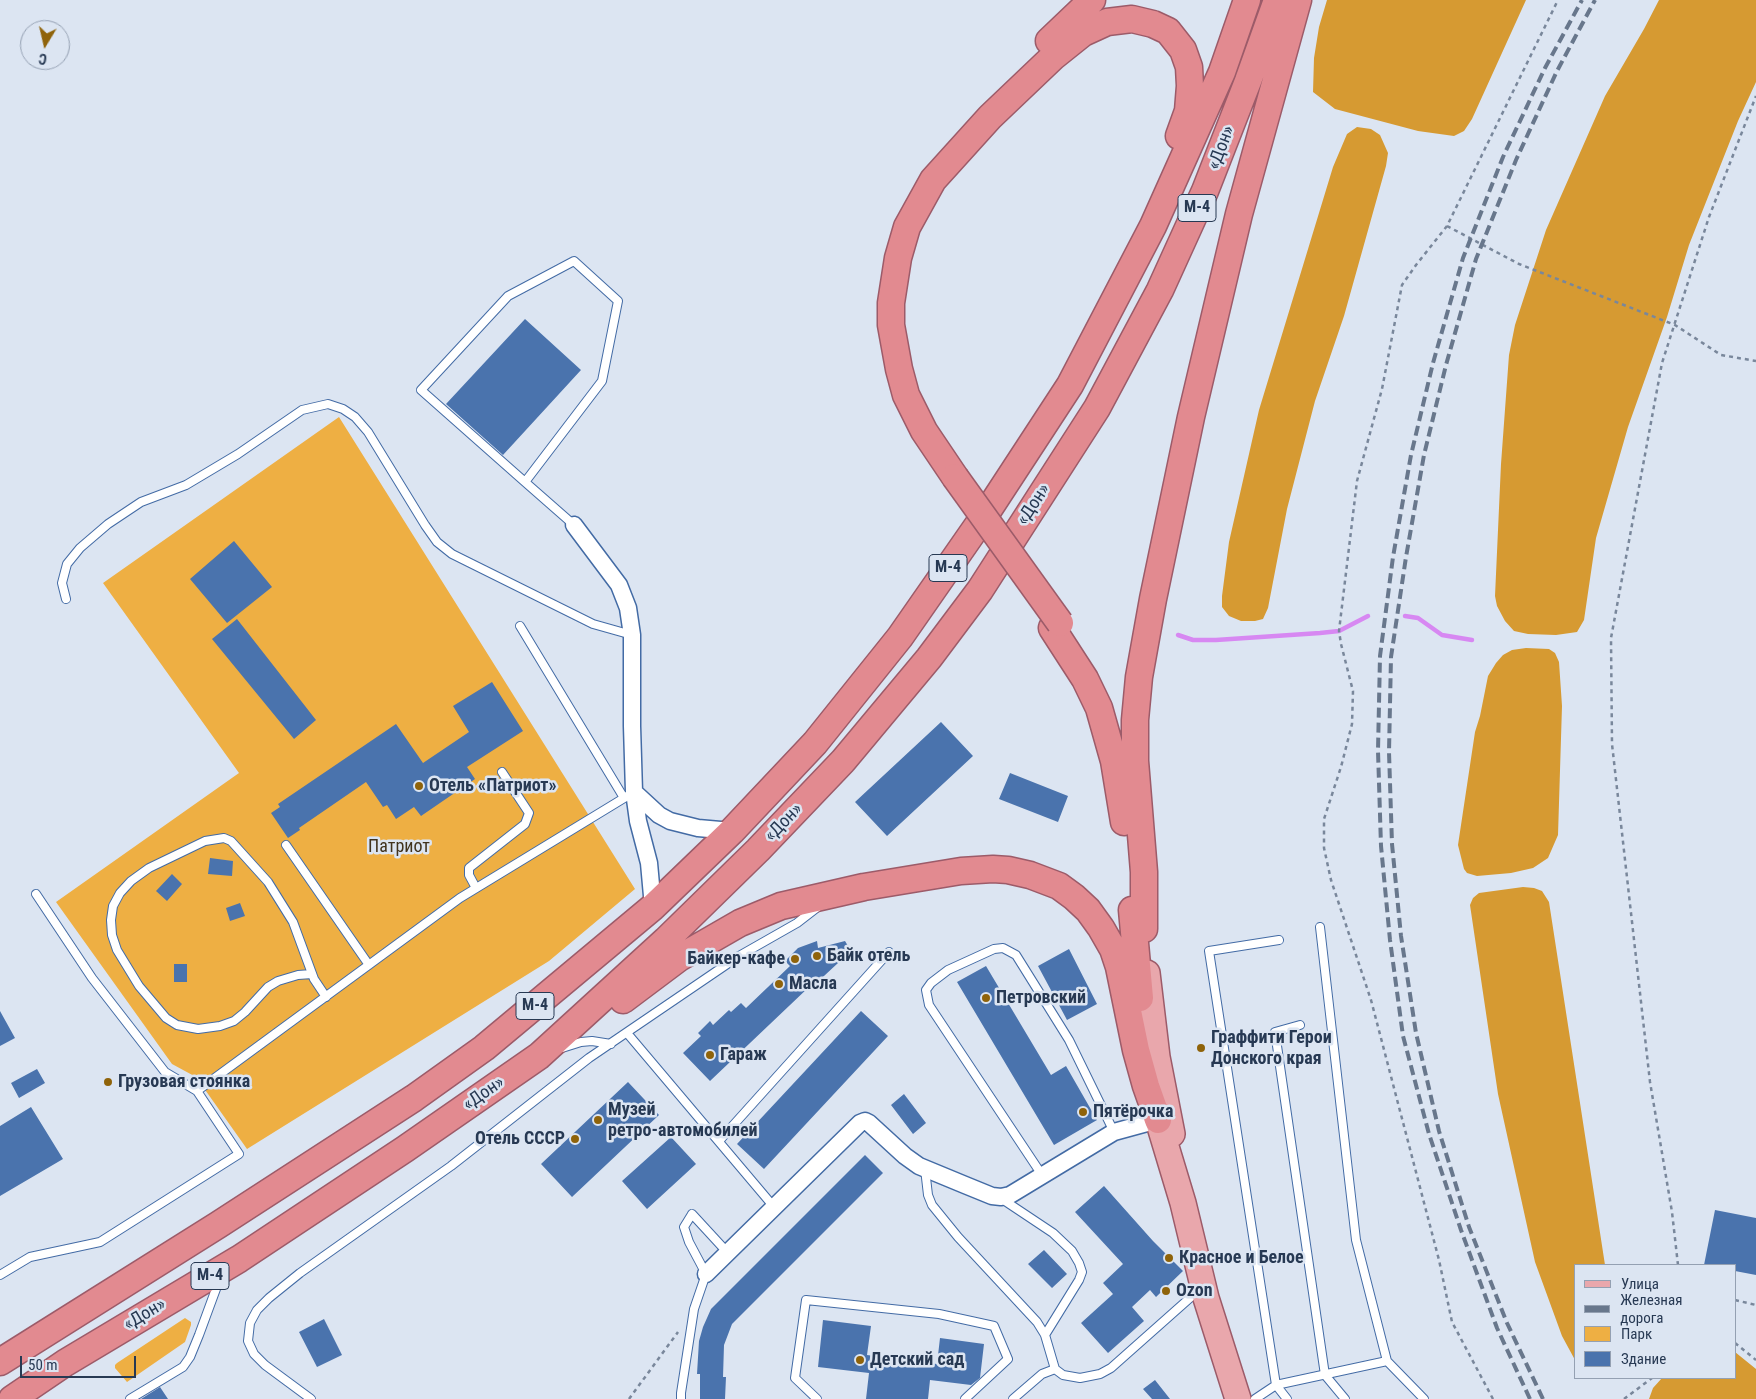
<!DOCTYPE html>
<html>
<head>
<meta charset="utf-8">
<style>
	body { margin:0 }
	#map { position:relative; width:1756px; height:1399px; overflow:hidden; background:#dce5f2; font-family:"Roboto Condensed",sans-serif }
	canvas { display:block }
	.legend { position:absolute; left:1574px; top:1264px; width:162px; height:115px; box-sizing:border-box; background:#dce5f2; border:1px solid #94a0b2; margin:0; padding:6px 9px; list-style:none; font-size:15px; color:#273953 }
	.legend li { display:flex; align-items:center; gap:10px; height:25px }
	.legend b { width:25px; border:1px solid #94a0b2 }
	.north { position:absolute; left:20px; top:20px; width:50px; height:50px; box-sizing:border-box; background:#dce5f2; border:1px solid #94a0b2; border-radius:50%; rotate:189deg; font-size:14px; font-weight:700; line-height:20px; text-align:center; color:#273953 }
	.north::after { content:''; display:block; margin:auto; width:18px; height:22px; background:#8f630a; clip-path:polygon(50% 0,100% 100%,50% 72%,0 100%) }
	.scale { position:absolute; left:20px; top:1356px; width:116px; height:22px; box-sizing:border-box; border:2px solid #273953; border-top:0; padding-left:6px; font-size:15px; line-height:18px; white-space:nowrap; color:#273953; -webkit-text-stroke:4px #dce5f2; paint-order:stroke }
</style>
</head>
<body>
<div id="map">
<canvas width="1756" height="1399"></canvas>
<ul class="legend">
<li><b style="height:6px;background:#e9a7ac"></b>Улица</li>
<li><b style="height:6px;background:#68778c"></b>Железная дорога</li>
<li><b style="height:14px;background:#eeaf43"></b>Парк</li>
<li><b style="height:14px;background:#4a73ad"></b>Здание</li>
</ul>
<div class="north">С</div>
<div class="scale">50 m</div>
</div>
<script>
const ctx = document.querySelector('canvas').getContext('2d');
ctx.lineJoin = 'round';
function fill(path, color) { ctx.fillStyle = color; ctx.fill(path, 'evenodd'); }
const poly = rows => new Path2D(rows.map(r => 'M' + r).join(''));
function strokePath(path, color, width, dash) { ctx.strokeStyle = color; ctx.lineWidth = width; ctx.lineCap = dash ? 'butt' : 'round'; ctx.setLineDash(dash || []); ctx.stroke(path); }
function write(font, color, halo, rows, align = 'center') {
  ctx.font = font + ' "Roboto Condensed",sans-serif'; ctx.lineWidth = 5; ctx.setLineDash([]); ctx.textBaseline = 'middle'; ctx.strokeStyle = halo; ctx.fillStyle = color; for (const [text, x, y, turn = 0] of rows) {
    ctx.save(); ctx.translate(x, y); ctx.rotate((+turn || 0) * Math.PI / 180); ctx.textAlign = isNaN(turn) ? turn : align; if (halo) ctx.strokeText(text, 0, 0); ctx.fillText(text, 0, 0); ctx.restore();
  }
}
fill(poly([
	[339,417,635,889,549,961,247,1149,196,1077,172,1064,56,902,239,773,103,583],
	[185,1318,191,1322,191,1325,185,1342,127,1382,115,1368,115,1365,117,1363]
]), '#eeaf43');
fill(poly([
	[1327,0,1526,0,1472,119,1464,131,1454,136,1418,131,1335,109,1313,92,1314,58,1319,27],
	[1659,0,1756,0,1756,82,1738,121,1689,245,1667,317,1628,427,1596,538,1584,620,1577,632,1556,635,1528,634,1514,631,1505,621,1497,606,1495,596,1501,464,1509,355,1515,325,1546,230,1605,96,1644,29],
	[1357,127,1371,129,1380,135,1388,153,1386,166,1344,316,1315,401,1287,509,1268,608,1263,619,1255,621,1241,621,1229,616,1222,607,1222,596,1229,542,1259,410,1333,167,1347,134],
	[1526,648,1549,649,1555,653,1559,662,1562,706,1558,835,1548,858,1533,868,1511,873,1477,876,1467,873,1464,869,1458,845,1475,732,1480,716,1488,676,1496,663,1503,655,1512,650],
	[1523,887,1534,888,1542,891,1549,902,1605,1265,1575,1265,1575,1360,1562,1336,1535,1262,1498,1094,1470,905,1473,898,1479,893],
	[1735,1352,1756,1369,1756,1399,1649,1399,1653,1388,1662,1378,1735,1378]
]), '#d69a32');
strokePath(poly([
	[1405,616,1418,618,1442,635,1472,640],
	[1178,635,1193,640,1216,640,1320,633,1339,631,1368,616]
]), '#d788f2', 4.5);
fill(poly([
	[525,319,581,370,503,455,446,404],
	[234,541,272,587,227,623,190,579],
	[237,619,316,720,294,739,212,639],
	[492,682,523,731,467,767,475,779,421,816,414,807,396,819,387,805,383,807,366,782,299,828,300,830,288,838,271,813,280,807,278,804,396,724,423,763,469,732,453,706],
	[941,722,973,756,887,836,855,802],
	[1010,773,1068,796,1058,822,999,799],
	[210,858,233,861,232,876,208,874],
	[172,874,182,884,167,901,156,891],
	[240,903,245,916,230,921,226,908],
	[817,941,818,948,845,941,851,951,811,988,809,987,710,1081,683,1053,701,1036,698,1033,710,1021,713,1025,729,1010,731,1012,741,1003,746,1008,790,966,785,961,798,948],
	[1069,949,1097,1004,1067,1020,1038,966],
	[174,964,187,964,187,982,174,982],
	[986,966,1051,1075,1066,1066,1097,1120,1054,1145,957,982],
	[0,1011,15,1038,0,1046],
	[861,1011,888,1036,764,1169,737,1144],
	[37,1069,45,1083,19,1098,11,1083],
	[628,1082,659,1115,572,1197,541,1164],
	[904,1094,926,1123,913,1134,891,1105],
	[31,1107,63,1159,0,1196,0,1126],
	[671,1137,696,1164,647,1209,622,1181],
	[865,1155,883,1173,732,1324,724,1345,723,1377,726,1377,725,1399,700,1399,700,1374,697,1374,699,1341,703,1327,711,1309],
	[1104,1186,1153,1241,1183,1271,1156,1297,1150,1290,1132,1307,1144,1321,1108,1353,1081,1323,1113,1294,1103,1283,1123,1264,1075,1212],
	[1715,1210,1756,1218,1756,1275,1735,1271,1735,1265,1704,1265],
	[1044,1250,1067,1274,1052,1288,1028,1264],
	[324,1319,342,1355,317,1367,299,1332],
	[823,1320,871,1326,867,1355,937,1364,940,1338,984,1344,980,1378,971,1385,930,1380,928,1399,866,1399,869,1373,818,1367],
	[1155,1380,1170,1399,1152,1399,1143,1389],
	[160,1387,168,1399,141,1399]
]), '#4a73ad');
const service = poly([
	[525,482,602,381,618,301,574,261,508,296,421,390,525,482,574,525],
	[66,599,62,583,67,564,80,548,108,524,141,502,186,485,238,454,302,410,328,404,343,409,355,417,368,432,425,525,437,542,452,554,593,624,632,635],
	[520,626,624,798],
	[286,845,369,965],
	[476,888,469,875,469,868,525,824,529,813,502,772],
	[1279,940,1209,951,1276,1385,1287,1399],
	[312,974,298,975,278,981,268,987,245,1012,234,1021,220,1026,198,1029,177,1025,166,1018,139,986,117,950,112,935,111,920,113,906,120,893,131,881,149,868,205,841,224,838,231,841,268,882,293,922,314,979,326,997],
	[1300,1025,1275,1032,1325,1375,1345,1399],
	[627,1033,774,1207],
	[562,1048,581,1042,592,1041,611,1044],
	[197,1091,460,898,634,792],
	[719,1141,889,952],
	[925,1169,928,1195,932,1205,958,1237,1037,1322,1045,1335,1055,1369,1063,1375,1080,1378,1100,1374,1111,1368,1200,1289],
	[1042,1175,929,1005,926,990,931,983,948,970,994,949,1003,948,1016,955,1069,1040,1114,1132],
	[1002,1199,1053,1233,1072,1251,1079,1263,1082,1272,1079,1280,1045,1335],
	[692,1214,727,1252,706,1274,689,1242,684,1227,692,1214],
	[0,1275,30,1257,100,1242,239,1154,197,1091,165,1072,92,978,36,894],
	[1387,1361,1424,1399],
	[130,1399,183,1367,190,1357,199,1335,220,1278],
	[311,1399,265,1365,254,1354,248,1341,250,1323,257,1310,269,1298,300,1273,451,1166,589,1058,739,956,797,923,819,906],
	[681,1399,681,1393,694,1309,706,1274],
	[817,1399,795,1378,806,1300,939,1314,994,1326,1008,1359,965,1399],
	[1013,1399,1042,1374,1055,1369],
	[1255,1399,1276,1385,1387,1361,1356,1240,1320,927]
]);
const minor = poly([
	[574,525,619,585,628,608,632,635,632,726,634,792,638,821,649,863,653,907],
	[634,792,659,815,670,821,698,828,732,831],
	[706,1274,860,1123,865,1121,869,1123,905,1156,919,1166,965,1185,992,1196,1001,1197,1010,1195,1114,1132,1158,1120]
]);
const primary = poly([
	[1147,973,1157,1057,1172,1134],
	[1169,1119,1158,1120,1183,1203,1206,1298,1238,1399]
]);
const trunk = poly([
	[1049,41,1092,0],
	[955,477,924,431,906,395,899,369,891,325,891,303,898,258,907,227,933,180,990,117,1053,57,1083,33,1107,22,1132,19,1153,24,1168,31,1183,50,1189,67,1190,86,1188,111,1179,136],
	[1052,628,1085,679,1099,708,1114,761,1124,822],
	[1132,910,1140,998],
	[1144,929,1144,872,1135,761,1135,720,1139,677,1153,599,1191,417,1239,214,1298,0],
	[623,1000,679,958,707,942,740,923,781,906,864,887,961,871,993,869,1008,870,1030,875,1059,886,1074,897,1088,910,1101,928,1113,949,1119,967,1136,1050,1146,1086,1158,1120],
	[0,1362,218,1225,414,1098,484,1048,653,907,732,831,815,743,900,637,987,512,1070,385,1153,226,1222,72,1247,0],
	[12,1399,65,1363,239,1259,405,1149,539,1056,666,940,758,850,843,761,929,658,980,590,1097,408,1160,290,1205,191,1248,81,1277,0]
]);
strokePath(service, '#436ba5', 10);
strokePath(minor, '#436ba5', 19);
strokePath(primary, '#9c5b69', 28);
strokePath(trunk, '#9c5b69', 29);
strokePath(poly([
	[1447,226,1519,264,1675,325,1721,355,1756,361],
	[1678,1265,1672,1212,1650,1082,1612,744,1611,638,1662,363,1709,217,1756,96],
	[1735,1300,1756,1305],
	[1735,1343,1756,1360],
	[629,1399,678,1332],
	[1493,1399,1452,1322,1439,1260,1371,1000,1331,880,1324,848,1324,819,1341,767,1352,724,1353,691,1341,644,1339,631,1357,481,1382,389,1402,285,1416,265,1447,226,1558,0],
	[1624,1399,1652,1378]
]), '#79879b', 2.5, [4, 4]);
strokePath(service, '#fff', 8);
strokePath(minor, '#fff', 16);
strokePath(primary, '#e9a7ac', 25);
strokePath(trunk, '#e28a90', 26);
strokePath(poly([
	[1530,1399,1497,1328,1461,1230,1429,1134,1403,1036,1390,940,1381,846,1378,751,1380,656,1393,557,1411,455,1433,363,1463,258,1503,157,1545,68,1582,0],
	[1543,1399,1507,1323,1469,1227,1439,1131,1416,1033,1401,936,1392,844,1389,752,1391,657,1406,557,1424,455,1446,365,1476,259,1516,160,1557,71,1595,0]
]), '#68778c', 4, [10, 5]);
const trunkBridge = poly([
	[955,477,1060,623]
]);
strokePath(trunkBridge, '#9c5b69', 29, []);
strokePath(trunkBridge, '#e28a90', 26);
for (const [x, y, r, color] of [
	[419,786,5,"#8f630a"],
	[817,956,5,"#8f630a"],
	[795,959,5,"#8f630a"],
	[779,984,5,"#8f630a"],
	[986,998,5,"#8f630a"],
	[1201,1048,5,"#8f630a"],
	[710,1055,5,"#8f630a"],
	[108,1082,5,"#8f630a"],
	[1083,1112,5,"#8f630a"],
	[598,1120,5,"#8f630a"],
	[575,1139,5,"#8f630a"],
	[1169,1258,5,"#8f630a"],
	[1166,1291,5,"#8f630a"],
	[860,1360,5,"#8f630a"]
]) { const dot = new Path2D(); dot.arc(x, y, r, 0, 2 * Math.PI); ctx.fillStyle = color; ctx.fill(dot); strokePath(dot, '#dce5f2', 2); }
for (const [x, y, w] of [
	[1197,208,38],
	[948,568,38],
	[535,1006,38],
	[210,1276,38]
]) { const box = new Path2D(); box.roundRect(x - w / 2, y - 13.5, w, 27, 4); ctx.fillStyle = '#dce5f2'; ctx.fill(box); strokePath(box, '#273953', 1); }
write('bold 16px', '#273953', null, [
	["М-4",1197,208],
	["М-4",948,568],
	["М-4",535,1006],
	["М-4",210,1276]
]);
write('18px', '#273953', '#dce5f2', [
	["«Дон»",1222,148,-69],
	["«Дон»",1034,505,-57],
	["«Дон»",784,823,-46],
	["«Дон»",484,1094,-35],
	["«Дон»",145,1315,-31]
]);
write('bold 18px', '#273953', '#dce5f2', [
	["Отель «Патриот»",429,786],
	["Байк отель",827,956],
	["Байкер-кафе",785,959,"right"],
	["Масла",789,984],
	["Петровский",996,998],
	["Граффити Герои",1211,1038],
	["Донского края",1211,1059],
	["Гараж",720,1055],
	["Грузовая стоянка",118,1082],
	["Музей",608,1110],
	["ретро-автомобилей",608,1131],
	["Пятёрочка",1093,1112],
	["Отель СССР",565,1139,"right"],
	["Красное и Белое",1179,1258],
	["Ozon",1176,1291],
	["Детский сад",870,1360]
], 'left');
write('18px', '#41331d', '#dce5f2', [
	["Патриот",399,847]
]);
</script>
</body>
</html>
